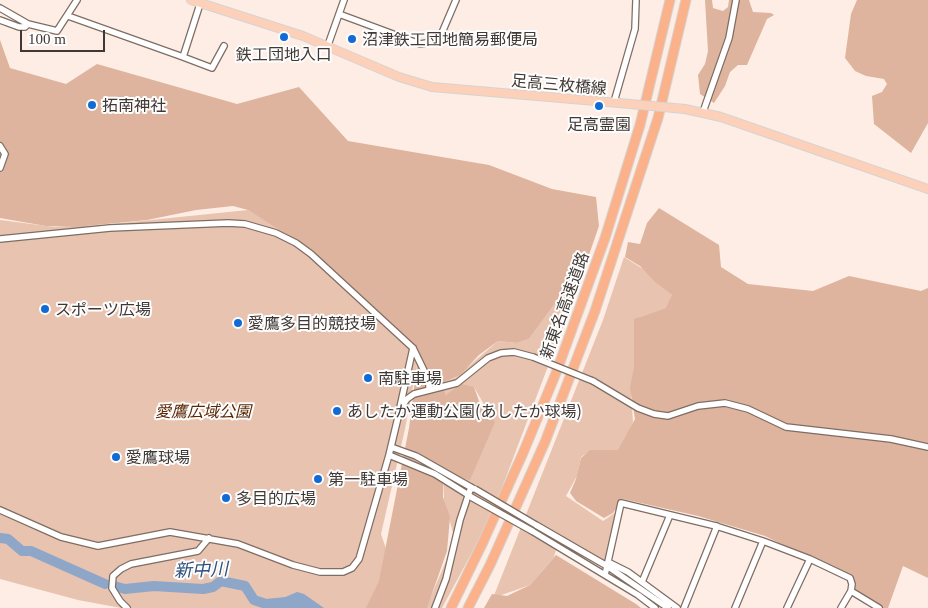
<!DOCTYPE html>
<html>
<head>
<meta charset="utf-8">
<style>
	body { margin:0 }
	#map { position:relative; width:928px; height:608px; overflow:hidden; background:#fdede4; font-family:Georgia,serif }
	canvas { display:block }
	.scale { position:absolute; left:20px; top:30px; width:85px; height:22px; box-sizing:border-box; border:2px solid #403834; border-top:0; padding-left:6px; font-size:15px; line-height:18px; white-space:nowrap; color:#403834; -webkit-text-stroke:4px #fdfdfd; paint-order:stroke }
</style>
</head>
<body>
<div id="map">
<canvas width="928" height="608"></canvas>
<div class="scale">100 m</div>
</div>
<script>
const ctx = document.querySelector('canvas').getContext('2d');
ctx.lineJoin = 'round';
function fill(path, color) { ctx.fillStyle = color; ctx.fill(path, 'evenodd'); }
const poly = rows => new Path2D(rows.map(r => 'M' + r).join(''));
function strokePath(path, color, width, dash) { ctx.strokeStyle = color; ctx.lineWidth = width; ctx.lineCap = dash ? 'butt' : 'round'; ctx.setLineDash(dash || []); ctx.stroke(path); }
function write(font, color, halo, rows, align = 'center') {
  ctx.font = font + ' Georgia,"Noto Sans JP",serif'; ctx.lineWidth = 4; ctx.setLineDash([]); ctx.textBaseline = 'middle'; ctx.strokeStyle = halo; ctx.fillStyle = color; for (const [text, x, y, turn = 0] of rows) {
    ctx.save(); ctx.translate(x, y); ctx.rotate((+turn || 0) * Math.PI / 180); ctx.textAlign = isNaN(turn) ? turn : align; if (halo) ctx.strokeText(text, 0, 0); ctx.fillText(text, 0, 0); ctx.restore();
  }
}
fill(poly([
	[248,210,346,267,414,336,418,359,405,429,381,534,399,587,392,608,121,608,78,600,0,579,0,220,55,227,102,225],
	[624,257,643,269,672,295,670,307,640,317,631,394,633,422,622,452,591,450,581,457,577,476,566,496,603,521,619,510,607,566,557,546,554,557,530,585,493,598,603,320],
	[574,298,490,519,442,608,426,608,455,540,444,500,444,471,494,422,474,387,446,395,442,383,456,377,498,341,517,343,529,339,554,305]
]), '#e8c3b0');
fill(poly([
	[705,0,712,0,713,8,723,11,728,7,729,0,749,0,753,12,771,13,774,15,767,19,747,65,738,65,730,72,725,86,714,103,700,94,698,75,705,64,708,51],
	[857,0,928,0,928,123,911,153,874,124,872,96,882,92,887,84,884,79,866,76,855,71,845,58,851,14],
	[0,40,10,68,66,84,97,64,237,104,299,87,348,141,489,165,552,189,596,197,599,226,574,298,554,305,529,339,517,343,498,341,479,355,460,375,442,383,446,395,461,384,474,387,479,401,495,422,470,480,459,478,444,471,443,497,450,517,447,551,427,608,366,608,379,581,409,428,418,357,413,348,399,331,347,287,310,249,248,210,233,206,196,210,147,220,76,227,46,226,0,218],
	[659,208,719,245,721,267,748,284,813,291,849,276,921,291,928,288,928,578,903,566,888,608,877,608,857,595,850,578,765,536,698,516,623,499,613,513,604,518,576,501,570,493,576,479,581,458,590,450,618,450,635,419,630,388,634,367,634,319,666,308,672,295,654,281,640,266,625,257,628,242,640,244,647,223],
	[556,555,636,604,641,608,484,608,492,594,507,596,530,585]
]), '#deb49e');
fill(poly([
	[297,592,304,594,324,608,276,608,274,602]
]), '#8ea6c8');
strokePath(poly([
	[0,538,8,539,22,551,31,551,105,584],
	[114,586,125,589,154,586,203,589,213,587,221,581,245,586,254,600,266,604,296,601,310,608]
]), '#8ea6c8', 10);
const minor = poly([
	[0,8,28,24,57,31,77,0],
	[339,14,420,44,432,42,441,35,456,0],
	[68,16,183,57,200,4],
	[0,20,19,27,25,27,28,24],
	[328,45,344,0],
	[183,57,212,68,224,46],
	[614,102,635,29,636,0],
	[703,112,729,38,736,0],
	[0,146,5,154,0,168],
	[0,239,110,228,228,223,245,224,276,233,296,243,311,254,413,348,429,381,429,390],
	[593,381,638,408,654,414,668,416,698,406,725,403,748,409,786,427,891,439,928,447],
	[400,407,413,348],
	[391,447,416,456,474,489],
	[389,455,435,474,470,496],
	[0,510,61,537,98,546,170,532,238,544,293,565,320,572,343,572,352,568,359,559,389,455,400,409,407,399,414,394,457,383,488,358,501,353,514,352,533,357],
	[536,525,607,566,668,608],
	[532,531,638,595,655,608],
	[608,562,628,572,677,608],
	[605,575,621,503,716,526,763,541,810,559,850,578,852,584,851,591,879,608],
	[642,582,670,515],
	[127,608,120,601,112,588,113,576,121,569,131,564,198,551,209,538],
	[435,608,446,579,460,520,471,487],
	[684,608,717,526],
	[735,608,763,541],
	[787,608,810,559],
	[841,608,851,591]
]);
const major = poly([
	[191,0,303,36,399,77,432,87,619,103],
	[685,109,721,117,928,189]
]);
const highway = poly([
	[451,608,483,542,523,453,556,373,605,238,640,125,670,0],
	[468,608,490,565,545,442,595,311,658,118,686,0]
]);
strokePath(minor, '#7e6d63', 8);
strokePath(major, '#d5d3d2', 10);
strokePath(highway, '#d5d3d2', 11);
strokePath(minor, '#fff', 5.5);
strokePath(major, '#fdd1b9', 8);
strokePath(highway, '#fbb28a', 9);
const minorBridge = poly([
	[533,357,593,381],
	[475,489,536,525],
	[471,497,532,531]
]);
const majorBridge = poly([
	[619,103,685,109]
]);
strokePath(minorBridge, '#7e6d63', 8, []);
strokePath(majorBridge, '#d5d3d2', 10, []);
strokePath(minorBridge, '#fff', 5.5);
strokePath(majorBridge, '#fdd1b9', 8);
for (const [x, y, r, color] of [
	[284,37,5,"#126bd4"],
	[352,39,5,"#126bd4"],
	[92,105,5,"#126bd4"],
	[599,106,5,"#126bd4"],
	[45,309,5,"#126bd4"],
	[238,323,5,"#126bd4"],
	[368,378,5,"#126bd4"],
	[337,411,5,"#126bd4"],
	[116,457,5,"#126bd4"],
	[318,479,5,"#126bd4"],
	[226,498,5,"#126bd4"]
]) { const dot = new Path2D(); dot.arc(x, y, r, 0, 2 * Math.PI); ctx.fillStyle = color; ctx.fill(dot); strokePath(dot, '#fdfdfd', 2); }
write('16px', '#403834', '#fdfdfd', [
	["沼津鉄工団地簡易郵便局",362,39],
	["鉄工団地入口",284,54,"center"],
	["拓南神社",102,105],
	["足高霊園",599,124,"center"],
	["スポーツ広場",55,309],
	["愛鷹多目的競技場",248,323],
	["南駐車場",378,378],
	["あしたか運動公園(あしたか球場)",347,411],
	["愛鷹球場",126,457],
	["第一駐車場",328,479],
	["多目的広場",236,498]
], 'left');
write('16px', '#403834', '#fdfdfd', [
	["足高三枚橋線",559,84,5],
	["新東名高速道路",564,305,-70]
]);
write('italic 16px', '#5a2804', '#fdfdfd', [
	["愛鷹広域公園",203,411]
]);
write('italic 18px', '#2e507e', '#fdfdfd', [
	["新中川",201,569,-2]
]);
</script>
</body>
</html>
